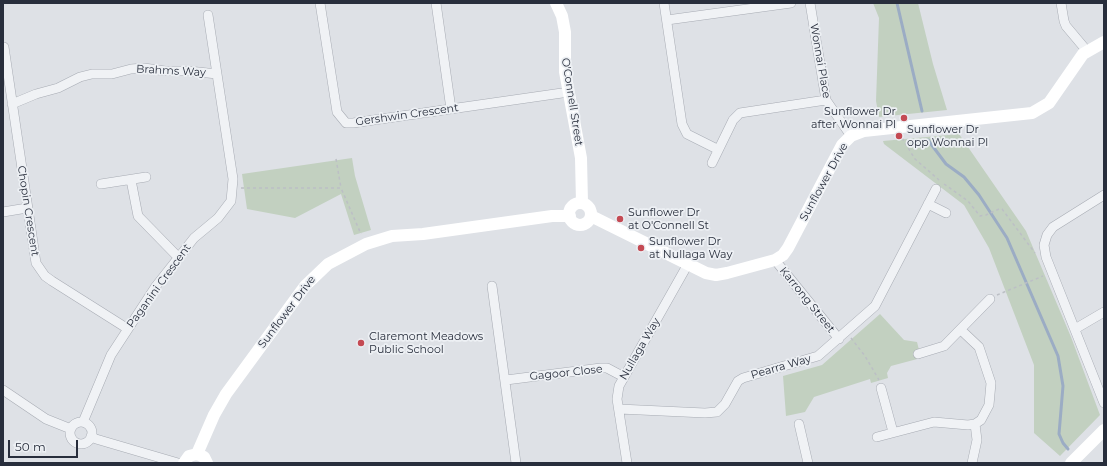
<!DOCTYPE html>
<html>
<head>
<meta charset="utf-8">
<style>
	body { margin:0 }
	#map { position:relative; width:1107px; height:466px; overflow:hidden; background:#dee1e6; font-family:Montserrat,sans-serif }
	canvas { display:block }
	.frame { position:absolute; inset:0; border:4px solid #282e3c; pointer-events:none }
	.scale { position:absolute; left:8px; top:440px; width:70px; height:18px; box-sizing:border-box; border:2px solid #282e3c; border-top:0; padding-left:5px; font-size:12px; line-height:14px; white-space:nowrap; color:#282e3c; -webkit-text-stroke:3px #edf0f4; paint-order:stroke }
</style>
</head>
<body>
<div id="map">
<canvas width="1107" height="466"></canvas>
<div class="frame"></div>
<div class="scale">50 m</div>
</div>
<script>
const ctx = document.querySelector('canvas').getContext('2d');
ctx.lineJoin = 'round';
function fill(path, color) { ctx.fillStyle = color; ctx.fill(path, 'evenodd'); }
const poly = rows => new Path2D(rows.map(r => 'M' + r).join(''));
function strokePath(path, color, width, dash) { ctx.strokeStyle = color; ctx.lineWidth = width; ctx.lineCap = dash ? 'butt' : 'round'; ctx.setLineDash(dash || []); ctx.stroke(path); }
function write(font, color, halo, rows, align = 'center') {
  ctx.font = font + ' Montserrat,sans-serif'; ctx.lineWidth = 3.5; ctx.setLineDash([]); ctx.textBaseline = 'middle'; ctx.strokeStyle = halo; ctx.fillStyle = color; for (const [text, x, y, turn = 0] of rows) {
    ctx.save(); ctx.translate(x, y); ctx.rotate((+turn || 0) * Math.PI / 180); ctx.textAlign = isNaN(turn) ? turn : align; if (halo) ctx.strokeText(text, 0, 0); ctx.fillText(text, 0, 0); ctx.restore();
  }
}
fill(poly([
	[873,3,918,3,933,64,947,110,879,117,876,101,879,18],
	[959,134,1026,231,1071,337,1100,415,1060,456,1034,433,1034,365,989,248,964,205,884,144,883,141],
	[352,158,355,176,371,230,354,235,341,194,295,218,247,209,242,174],
	[880,314,904,340,917,342,921,358,891,366,887,373,888,378,871,383,870,379,814,397,805,412,786,416,783,376,822,365]
]), '#c2d0c0');
strokePath(poly([
	[897,3,922,111],
	[928,140,946,164,964,177,979,195,1007,238,1058,356,1063,386,1059,434,1063,443,1068,449]
]), '#9bacc4', 3);
const street = poly([
	[320,3,337,112,346,123,353,123,569,92],
	[436,3,451,109],
	[664,3,682,124,687,134,717,149],
	[810,3,826,100,851,136],
	[1061,3,1064,21,1066,26,1087,51],
	[667,20,791,3],
	[4,47,36,263,45,276,52,281,128,329],
	[12,104,36,94,58,88,80,77,92,74,112,74,131,69,144,68,165,71,189,71,217,74],
	[712,163,733,120,740,113,826,100],
	[131,180,138,216,178,257],
	[101,184,146,177],
	[1104,195,1053,227,1047,235,1044,245,1046,257,1104,403],
	[928,204,946,213],
	[3,212,27,208],
	[775,260,839,339],
	[492,286,516,463],
	[1075,329,1104,312],
	[918,354,944,346,990,299],
	[506,380,601,368,607,368,624,377],
	[881,388,893,432],
	[3,390,46,419,71,429],
	[619,409,705,413,717,412,725,404,738,381,743,378,818,356,875,306,936,189],
	[83,422,111,355,156,286,194,238,218,218,231,201,233,179,208,15],
	'70 433a11 11 0 1 1 22 0a11 11 0 1 1-22 0Z',
	[799,424,808,463],
	[91,436,96,439,178,463],
	[877,437,934,422,968,425,975,424,981,420,989,405,991,383,979,347,961,330],
	[627,463,617,399,619,386,688,264],
	[972,463,977,440,975,424]
]);
strokePath(street, '#a7abb3', 10);
strokePath(poly([
	[902,138,915,159,939,180],
	[336,159,341,188],
	[944,184,968,201,980,216,986,215,999,209,1002,209,1035,253],
	[241,188,341,188,361,234],
	[997,295,1043,276],
	[851,338,865,356,879,380]
]), '#bcbfc5', 1.5, [3, 3]);
strokePath(street, '#f0f2f5', 9);
strokePath(poly([
	[556,3,562,16,565,32,565,72,581,158,582,203],
	'569 214a11 11 0 1 1 22 0a11 11 0 1 1-22 0Z',
	[591,216,706,273,716,275,727,273,775,260,783,255,788,248,842,145,851,136,864,131,1032,113,1049,103,1083,54,1104,42],
	[197,454,214,415,226,394,305,286,328,264,366,244,392,236,423,234,552,216,570,216],
	[184,463,189,456,197,454,204,457,207,463],
	[1071,463,1104,430]
]), '#fff', 12);
for (const [x, y, r, color] of [
	[904,118,4,"#c44a53"],
	[899,136,4,"#c44a53"],
	[620,219,4,"#c44a53"],
	[641,248,4,"#c44a53"],
	[361,343,4,"#c44a53"]
]) { const dot = new Path2D(); dot.arc(x, y, r, 0, 2 * Math.PI); ctx.fillStyle = color; ctx.fill(dot); strokePath(dot, '#edf0f4', 1.5); }
write('11px', '#282e3c', '#edf0f4', [
	["Wonnai Place",820,61,80],
	["Brahms Way",171,71,3],
	["O'Connell Street",572,102,81],
	["Gershwin Crescent",407,115,-8],
	["Sunflower Drive",824,182,-61],
	["Chopin Crescent",28,211,81],
	["Paganini Crescent",159,286,-54],
	["Karrong Street",807,300,51],
	["Sunflower Drive",287,312,-53],
	["Nullaga Way",640,349,-60],
	["Pearra Way",781,367,-16],
	["Gagoor Close",566,373,-6]
]);
write('11px', '#282e3c', '#edf0f4', [
	["Sunflower Dr",896,112,"right"],
	["after Wonnai Pl",896,125,"right"],
	["Sunflower Dr",907,130],
	["opp Wonnai Pl",907,143],
	["Sunflower Dr",628,213],
	["at O'Connell St",628,226],
	["Sunflower Dr",649,242],
	["at Nullaga Way",649,255],
	["Claremont Meadows",369,337],
	["Public School",369,350]
], 'left');
</script>
</body>
</html>
